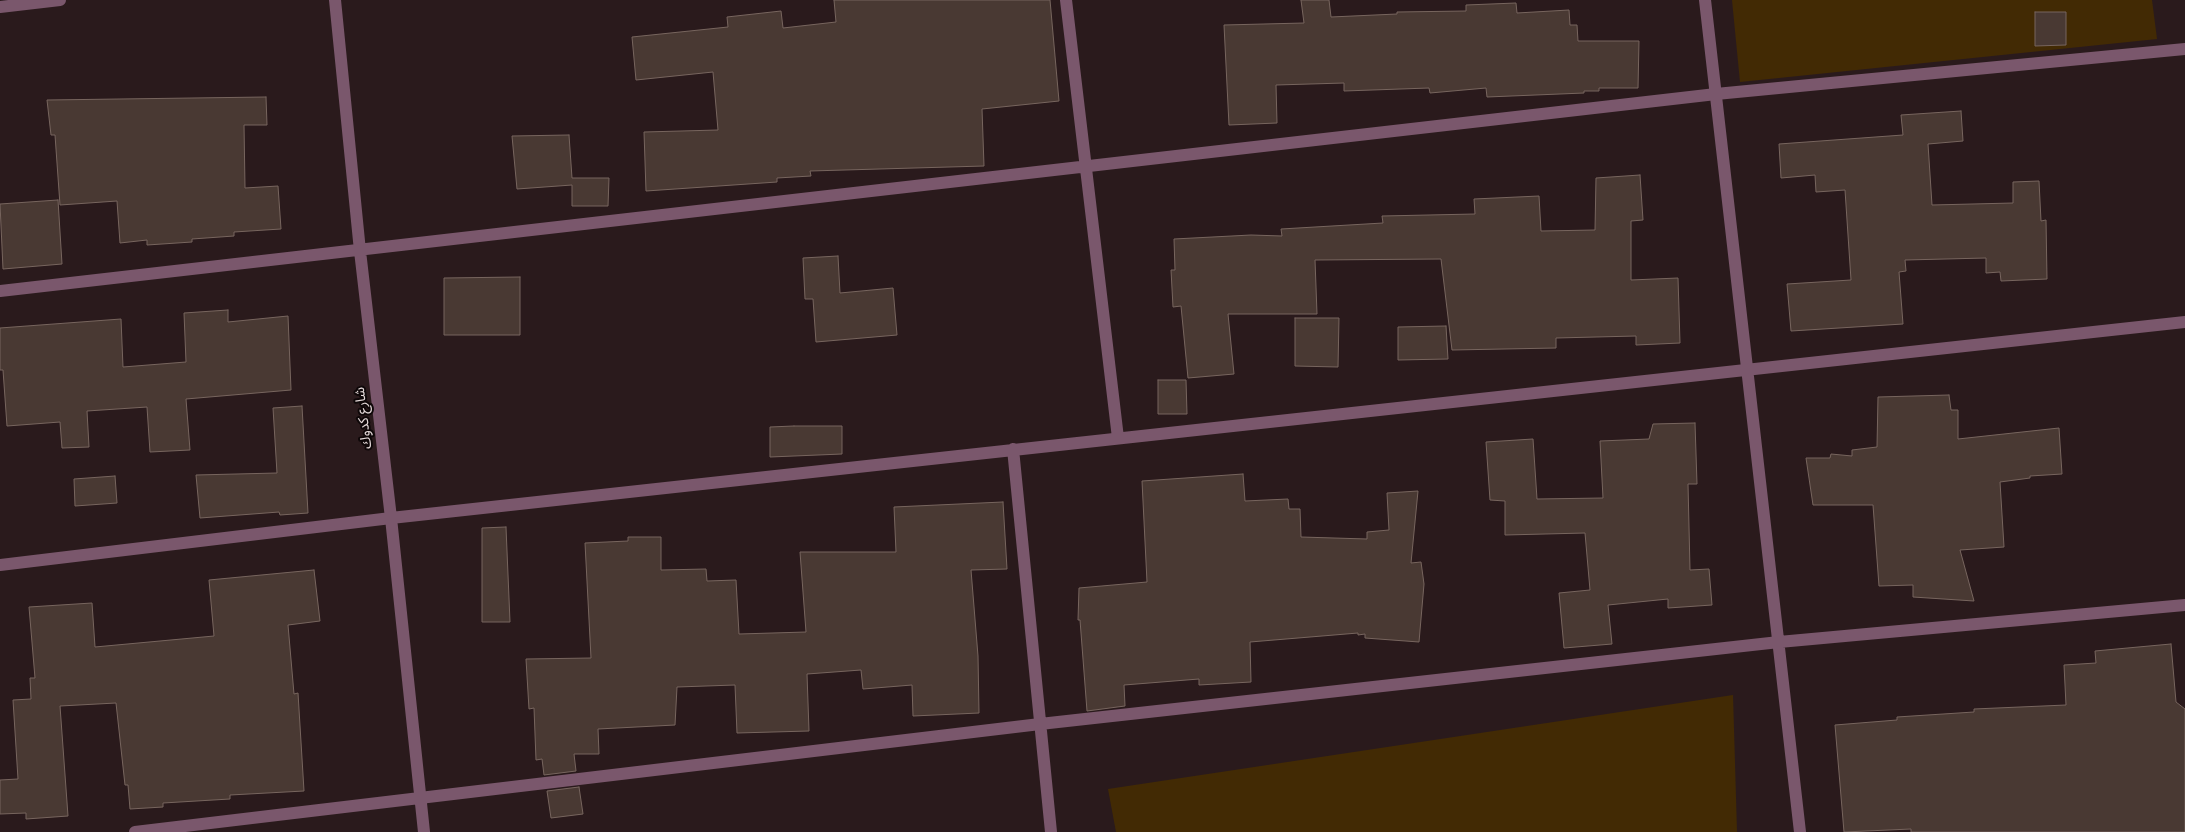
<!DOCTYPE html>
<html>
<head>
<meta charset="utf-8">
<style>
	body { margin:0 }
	canvas { display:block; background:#2a1a1c }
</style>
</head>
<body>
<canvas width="2185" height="832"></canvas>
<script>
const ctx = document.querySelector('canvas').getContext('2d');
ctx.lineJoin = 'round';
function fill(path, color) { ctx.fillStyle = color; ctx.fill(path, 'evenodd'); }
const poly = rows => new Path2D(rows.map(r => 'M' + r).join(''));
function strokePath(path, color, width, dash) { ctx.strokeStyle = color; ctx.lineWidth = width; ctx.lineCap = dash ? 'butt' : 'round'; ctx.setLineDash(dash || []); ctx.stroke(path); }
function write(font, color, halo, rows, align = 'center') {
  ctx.font = font + ' "Source Serif 4","Noto Sans Arabic",serif'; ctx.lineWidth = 4; ctx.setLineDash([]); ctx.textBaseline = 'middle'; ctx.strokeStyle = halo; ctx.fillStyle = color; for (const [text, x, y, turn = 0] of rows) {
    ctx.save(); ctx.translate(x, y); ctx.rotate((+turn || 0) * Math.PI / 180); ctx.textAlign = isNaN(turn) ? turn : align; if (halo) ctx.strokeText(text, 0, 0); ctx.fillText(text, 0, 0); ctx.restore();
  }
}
fill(poly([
	[1732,0,2152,0,2157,39,1740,82],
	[1733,695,1737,832,1116,832,1108,789]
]), '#422a04');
const building = poly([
	[834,0,1050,0,1059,101,982,109,984,166,810,171,811,176,777,178,777,182,646,191,644,132,718,130,713,72,636,80,632,37,728,27,727,17,781,11,783,28,836,22,834,0],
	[1301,0,1329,0,1331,17,1397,14,1397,12,1466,11,1466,5,1516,3,1517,13,1569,10,1570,25,1577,25,1578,41,1639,41,1638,88,1599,88,1599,91,1584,91,1584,93,1487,97,1486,88,1430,93,1429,88,1344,91,1344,83,1276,85,1277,123,1229,125,1224,25,1304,23,1301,0],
	[2035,12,2066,12,2066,45,2035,46,2035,12],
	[266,97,267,125,244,125,245,188,278,186,281,229,234,232,234,236,192,239,192,242,147,245,147,240,120,243,117,201,60,205,55,135,51,135,47,100,266,97],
	[1961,111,1963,141,1928,144,1932,205,2013,203,2013,182,2039,181,2041,221,2046,220,2047,279,2001,281,2000,272,1986,273,1986,258,1905,260,1906,271,1899,272,1903,324,1791,331,1787,284,1851,280,1845,190,1816,192,1815,175,1781,178,1779,144,1903,135,1901,115,1961,111],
	[569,135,572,178,609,178,608,206,572,206,572,185,517,189,512,136,569,135],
	[1640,175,1643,220,1631,221,1631,280,1678,278,1680,343,1636,345,1636,336,1556,338,1556,348,1452,350,1441,259,1315,260,1317,314,1228,314,1234,374,1188,378,1181,306,1173,307,1171,270,1175,270,1174,239,1251,235,1282,236,1281,229,1383,223,1382,216,1475,214,1474,199,1539,196,1541,231,1595,230,1596,178,1640,175],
	[58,200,62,264,3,269,0,204,58,200],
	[838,256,840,293,893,288,897,335,816,342,813,299,805,299,803,258,838,256],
	[520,277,520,335,444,335,444,278,520,277],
	[228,310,228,322,288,316,291,390,186,399,190,450,150,452,147,407,87,411,89,447,62,448,60,422,7,426,3,370,0,370,0,328,121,319,123,367,186,362,184,313,228,310],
	[1295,318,1339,318,1338,367,1295,366,1295,318],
	[1446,326,1448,359,1398,360,1398,327,1446,326],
	[1158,380,1186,380,1187,414,1158,414,1158,380],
	[1949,395,1951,410,1958,410,1958,439,2059,428,2062,474,2030,476,2030,478,2000,482,2004,547,1960,550,1974,601,1913,597,1913,585,1879,586,1873,505,1813,505,1806,458,1830,458,1831,454,1852,456,1852,450,1877,447,1878,397,1949,395],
	[302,406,308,513,280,515,279,512,200,518,196,475,277,473,273,408,302,406],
	[1695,423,1697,484,1688,484,1690,570,1709,569,1712,605,1668,608,1668,599,1608,605,1612,644,1564,648,1559,593,1590,590,1585,533,1505,535,1505,501,1490,500,1486,442,1533,439,1537,499,1603,498,1600,441,1649,439,1653,424,1695,423],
	[794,426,842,426,842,454,770,457,770,427,794,426],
	[1243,474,1245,501,1288,499,1289,509,1300,509,1301,537,1367,539,1367,532,1389,530,1387,493,1418,491,1411,563,1421,562,1424,584,1419,642,1365,638,1365,634,1358,635,1358,633,1250,642,1251,682,1199,685,1199,679,1124,685,1125,706,1087,711,1080,620,1078,620,1079,588,1147,582,1142,481,1243,474],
	[115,476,117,503,75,506,74,479,115,476],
	[1003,502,1007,569,971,570,978,656,979,713,913,716,912,685,863,689,861,670,807,674,809,731,737,733,735,685,677,687,675,725,598,729,599,754,574,754,576,771,544,775,542,759,536,760,534,708,529,709,526,659,591,658,585,543,628,541,628,537,661,537,661,570,706,569,707,581,736,580,739,634,806,632,800,552,896,552,894,507,1003,502],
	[506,527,510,622,482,622,482,528,506,527],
	[314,570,320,621,288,625,294,694,298,693,304,791,230,795,230,799,163,803,163,807,130,809,128,785,125,785,116,703,60,706,68,816,26,819,26,813,0,814,0,780,18,779,13,700,31,699,30,678,35,678,29,607,92,603,95,647,214,636,209,580,314,570],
	[2171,644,2176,702,2185,709,2185,832,1911,832,1911,829,1844,832,1835,725,1897,720,1897,717,1974,712,1974,709,2066,705,2064,665,2096,663,2095,651,2171,644],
	[579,787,583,814,551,818,547,791,579,787]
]);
fill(building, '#493933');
strokePath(building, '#77655e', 1);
strokePath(poly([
	[335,0,360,251,391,518,424,832],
	[1066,0,1118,438],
	[1705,0,1800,832],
	[0,7,60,0],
	[0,291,1716,94,2185,49],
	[1013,449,1051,832],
	[0,565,391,518,2185,322],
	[135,832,1040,724,1779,642,2185,605]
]), '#7a576c', 12);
write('14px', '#e3d8d8', '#0e0708', [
	["شارع كدوك",364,418,-97]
]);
</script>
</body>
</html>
